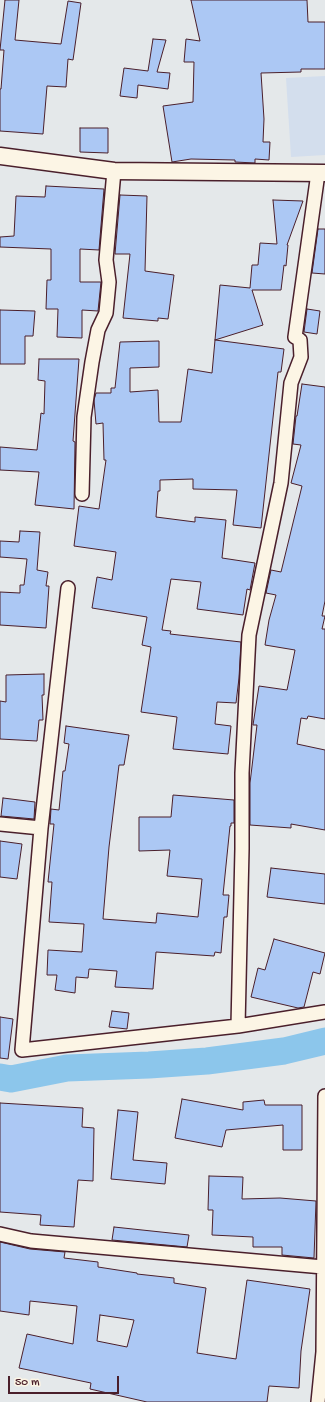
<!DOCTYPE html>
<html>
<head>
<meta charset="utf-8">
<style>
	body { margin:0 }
	#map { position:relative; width:325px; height:1402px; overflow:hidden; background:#e4e8ea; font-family:"Gochi Hand",sans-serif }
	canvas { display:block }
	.scale { position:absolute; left:8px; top:1376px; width:111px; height:18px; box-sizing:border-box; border:2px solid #4a1f2b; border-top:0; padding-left:5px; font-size:12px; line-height:14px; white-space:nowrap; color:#4a1f2b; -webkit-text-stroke:3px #fcf5e5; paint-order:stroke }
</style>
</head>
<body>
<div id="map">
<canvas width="325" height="1402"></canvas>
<div class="scale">50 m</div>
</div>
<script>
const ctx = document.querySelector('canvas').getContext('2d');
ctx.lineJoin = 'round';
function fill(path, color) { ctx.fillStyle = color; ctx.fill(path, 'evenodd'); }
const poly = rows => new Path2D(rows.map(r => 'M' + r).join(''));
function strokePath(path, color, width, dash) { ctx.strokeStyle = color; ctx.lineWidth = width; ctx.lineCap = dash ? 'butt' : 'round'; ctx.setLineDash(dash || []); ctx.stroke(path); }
fill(poly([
	[325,76,325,155,291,157,286,78]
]), '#d3deed');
strokePath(poly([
	[0,1077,11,1079,67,1068,149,1065,207,1061,284,1051,325,1041]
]), '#8cc6eb', 27);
const building = poly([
	[5,0,19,0,15,40,61,44,68,1,81,3,73,60,68,59,66,87,47,86,43,134,0,131,0,89,1,89,4,50,0,50,5,0],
	[191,0,307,0,308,22,325,22,325,69,301,69,301,72,261,73,264,119,263,142,270,142,269,160,255,159,255,163,235,162,235,160,191,159,172,162,163,106,193,102,194,62,184,62,186,39,200,41,191,0],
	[153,39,166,40,157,72,170,73,168,89,138,85,137,98,120,96,124,68,148,71,153,39],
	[80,128,108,128,108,153,80,152,80,128],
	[46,186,104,189,99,250,80,249,80,282,101,282,98,311,82,310,82,338,57,337,58,309,46,309,47,280,51,280,51,249,0,247,0,237,14,236,16,196,45,197,46,186],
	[120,195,147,196,145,271,174,275,168,319,158,318,158,321,123,318,130,254,115,254,120,195],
	[273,200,303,201,287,245,288,245,286,266,284,265,281,290,252,290,263,325,215,340,220,285,250,288,252,265,258,265,260,243,277,244,273,200],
	[318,229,325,229,325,274,312,273,318,229],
	[307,309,320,311,317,334,304,332,307,309],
	[0,310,35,311,33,336,25,336,25,364,0,364,0,310],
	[215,340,284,349,281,372,278,372,261,528,233,525,237,490,193,489,193,479,160,480,160,491,158,491,156,517,195,522,195,517,226,520,222,558,255,563,250,590,247,589,243,615,197,609,201,582,171,579,162,630,171,631,170,634,241,642,239,678,236,703,217,702,215,724,231,726,228,754,173,749,177,717,141,712,151,647,142,645,147,617,92,608,97,577,112,580,116,552,74,546,79,506,99,509,106,460,104,460,103,423,96,424,94,400,96,393,111,393,111,388,115,388,120,342,159,341,159,367,130,368,130,392,158,390,159,422,181,422,188,369,212,373,215,340],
	[39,359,79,359,73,441,75,442,74,509,35,505,39,472,0,470,0,447,37,450,41,413,44,414,45,381,38,380,39,359],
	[302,384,325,387,325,601,322,616,325,616,322,629,325,629,325,719,308,716,307,719,301,718,297,744,325,750,325,830,291,824,291,828,250,825,250,783,257,725,253,725,259,686,287,690,295,650,265,645,269,620,276,595,266,593,271,570,281,572,302,486,291,483,301,445,293,444,296,416,297,416,302,384],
	[20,531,40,532,37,570,48,572,46,586,49,586,46,628,0,625,0,592,20,593,20,585,24,585,27,559,0,557,0,541,19,542,20,531],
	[44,674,44,695,42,695,43,720,39,720,37,741,0,739,0,701,6,702,6,675,44,674],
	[66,726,129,735,124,765,119,765,109,847,103,919,156,923,157,913,198,917,202,879,167,876,170,850,139,851,139,817,171,817,173,795,234,800,234,823,231,823,231,826,230,826,223,895,229,895,227,917,224,917,221,953,215,952,214,956,156,952,153,989,115,987,117,971,89,969,88,978,76,977,75,993,55,990,57,975,47,975,48,950,82,952,84,924,49,922,52,882,48,882,54,824,50,824,51,809,59,810,63,771,65,771,69,744,64,743,66,726],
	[3,798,35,802,34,819,1,816,3,798],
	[0,841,22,844,17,879,0,877,0,841],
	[271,868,325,874,325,904,267,897,271,868],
	[274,939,325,953,320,974,313,972,304,1007,298,1008,251,997,258,968,265,970,274,939],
	[112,1011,129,1013,127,1029,109,1027,112,1011],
	[0,1017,13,1019,8,1059,0,1058,0,1017],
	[182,1099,243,1110,243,1102,264,1100,265,1105,302,1105,302,1150,283,1150,283,1125,226,1130,222,1147,175,1138,182,1099],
	[0,1103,83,1108,82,1127,94,1128,93,1181,78,1180,74,1227,40,1225,41,1215,0,1212,0,1103],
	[118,1110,138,1112,133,1160,167,1163,165,1184,111,1179,118,1110],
	[209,1176,243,1177,242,1199,280,1198,316,1201,314,1258,282,1255,282,1247,253,1247,253,1237,212,1235,213,1210,208,1210,209,1176],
	[114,1227,189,1235,187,1247,112,1240,114,1227],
	[0,1242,30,1249,65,1252,64,1258,98,1262,98,1267,137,1273,137,1274,174,1278,174,1283,206,1288,197,1353,236,1359,247,1280,310,1289,301,1351,299,1388,269,1386,267,1402,147,1402,90,1389,91,1383,19,1368,27,1334,73,1344,77,1306,30,1301,29,1315,0,1311,0,1242],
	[100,1315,134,1320,127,1347,97,1341,100,1315]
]);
fill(building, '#acc8f4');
strokePath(building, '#4a1f2b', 1);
const minor = poly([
	[82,494,84,417,92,362,98,330,106,313,109,282,106,260,114,171],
	[68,588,41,828,22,1050,238,1026,325,1012],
	[0,824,41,828],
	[238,1026,242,849,242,773,249,635,281,483,291,383,301,357,300,340,295,337,318,173],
	[0,1234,31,1241,323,1267],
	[318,1402,323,1352,325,1096]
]);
const tertiary = poly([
	[0,156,114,171,325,173]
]);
strokePath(minor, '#4a1f2b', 16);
strokePath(tertiary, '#4a1f2b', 19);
strokePath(minor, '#fcf5e5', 13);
strokePath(tertiary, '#fcf5e5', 16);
</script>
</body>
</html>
